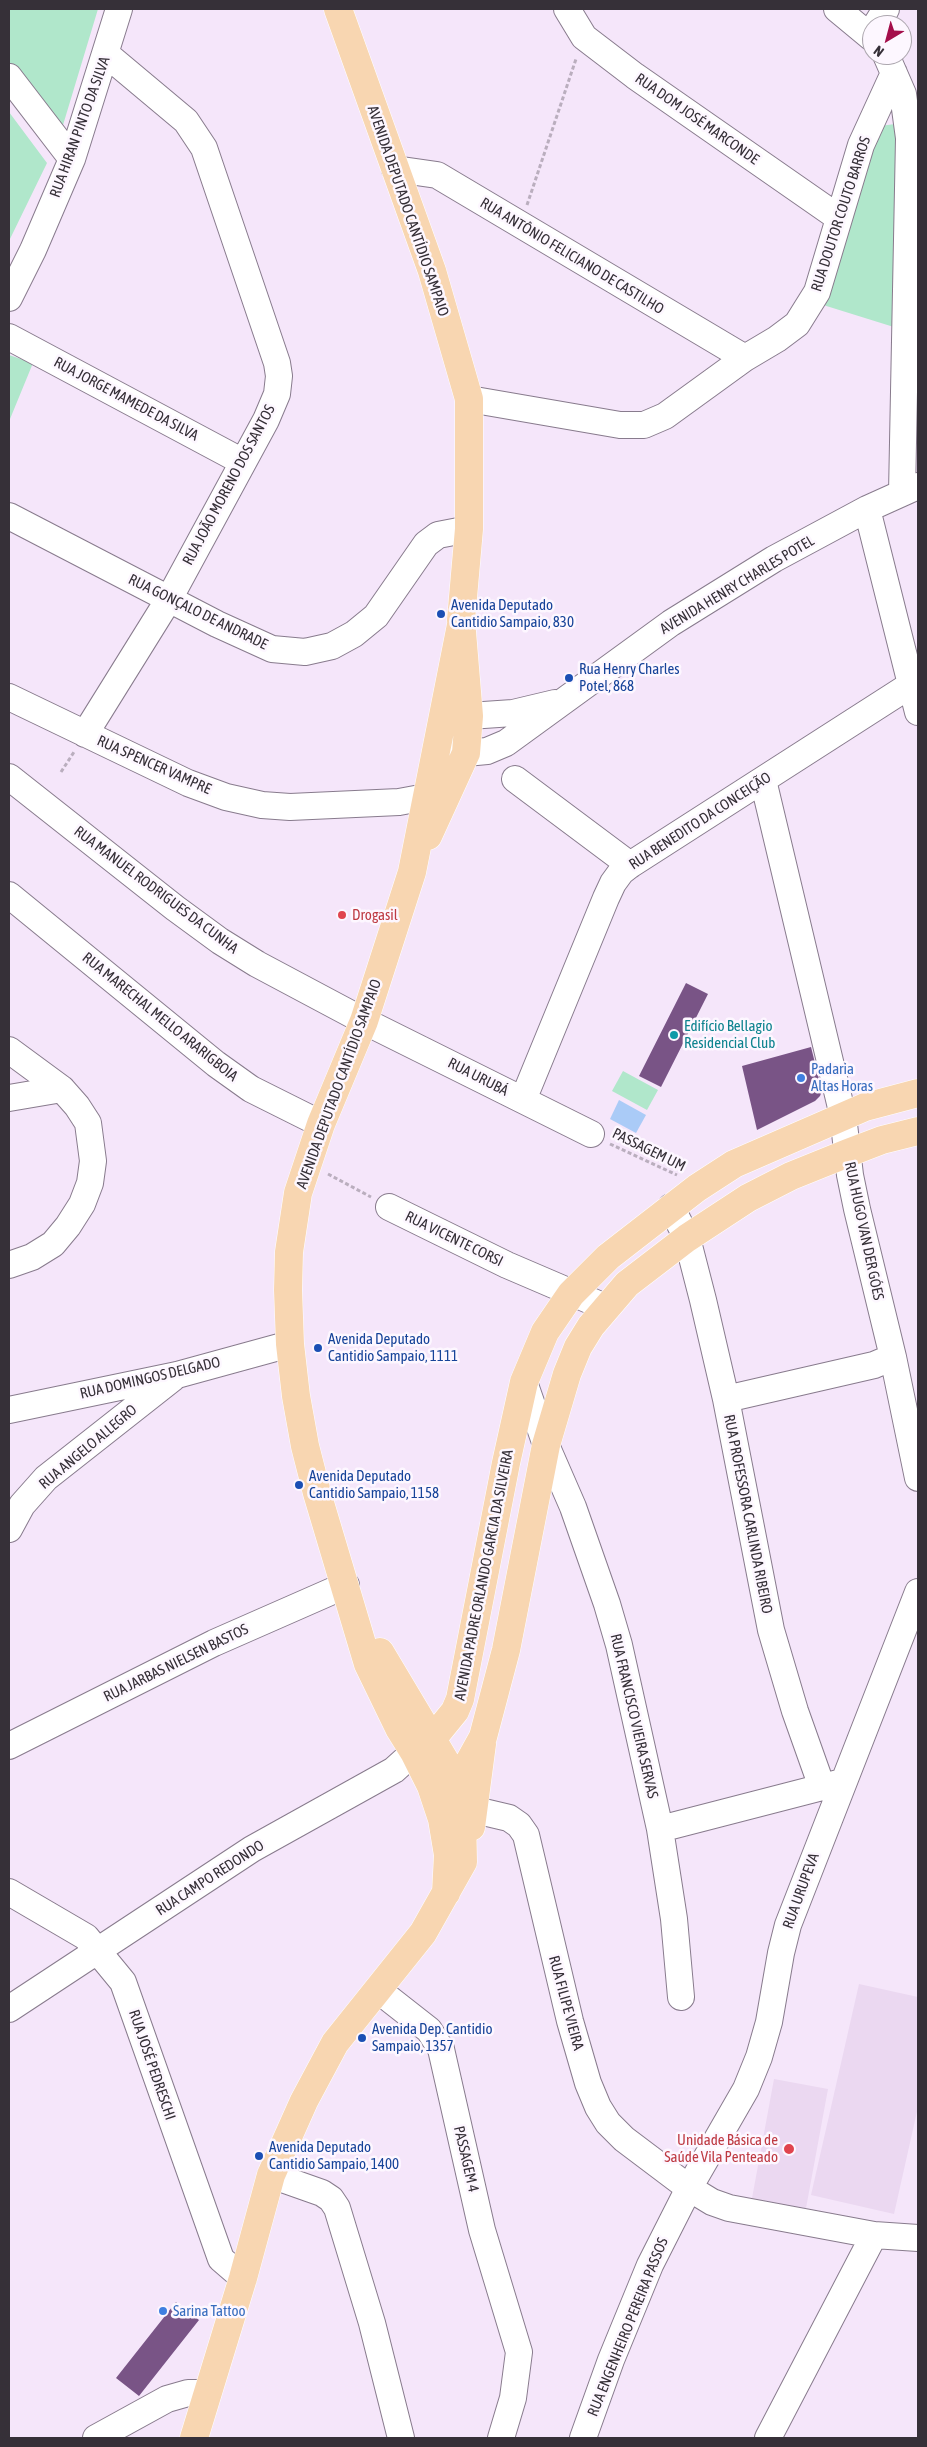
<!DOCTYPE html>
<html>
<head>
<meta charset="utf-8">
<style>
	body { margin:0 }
	#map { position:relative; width:927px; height:2447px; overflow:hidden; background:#f5e6fa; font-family:"Asap Condensed",sans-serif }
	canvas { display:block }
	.frame { position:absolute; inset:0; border:10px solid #363038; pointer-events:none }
	.north { position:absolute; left:862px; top:15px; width:50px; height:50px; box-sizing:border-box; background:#fdf7ff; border:1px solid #ada7af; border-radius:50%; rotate:217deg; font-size:14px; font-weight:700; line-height:20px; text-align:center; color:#363038 }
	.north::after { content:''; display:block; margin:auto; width:18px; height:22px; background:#a40e4b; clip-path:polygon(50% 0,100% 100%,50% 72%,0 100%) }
</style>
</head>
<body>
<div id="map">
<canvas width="927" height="2447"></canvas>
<div class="frame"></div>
<div class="north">N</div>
</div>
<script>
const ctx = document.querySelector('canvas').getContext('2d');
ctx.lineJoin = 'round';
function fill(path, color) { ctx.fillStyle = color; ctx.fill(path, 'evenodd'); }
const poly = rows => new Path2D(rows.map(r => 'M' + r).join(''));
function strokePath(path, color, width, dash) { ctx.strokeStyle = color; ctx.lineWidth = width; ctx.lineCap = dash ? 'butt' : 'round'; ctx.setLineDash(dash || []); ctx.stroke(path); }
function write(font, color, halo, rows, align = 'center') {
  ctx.font = font + ' "Asap Condensed",sans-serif'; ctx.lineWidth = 5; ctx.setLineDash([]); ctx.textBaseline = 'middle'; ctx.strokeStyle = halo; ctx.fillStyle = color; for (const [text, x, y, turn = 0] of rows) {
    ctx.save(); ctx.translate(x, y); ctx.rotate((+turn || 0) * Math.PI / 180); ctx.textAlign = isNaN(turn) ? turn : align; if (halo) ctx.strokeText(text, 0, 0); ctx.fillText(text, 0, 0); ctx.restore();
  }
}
fill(poly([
	[859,1984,918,1997,918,2107,894,2214,811,2195],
	[774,2079,828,2089,804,2219,750,2209]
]), '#ebd8f1');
fill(poly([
	[9,9,98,9,63,125,54,125,9,67],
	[9,112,47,163,9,241],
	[895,124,900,151,897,328,820,304,880,126],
	[9,355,33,363,10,419,9,419],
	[623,1071,658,1090,647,1110,612,1091]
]), '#b0e7cb');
fill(poly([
	[619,1100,646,1115,636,1133,610,1119]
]), '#aacbf7');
fill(poly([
	[686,983,708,994,661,1087,639,1076],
	[811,1047,822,1091,820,1096,815,1101,757,1130,742,1066],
	[176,2302,199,2320,139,2396,116,2378]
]), '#795486');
const minor = poly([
	[567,9,584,37,635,76,839,218],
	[837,9,872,38],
	[876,25,886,9],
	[886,55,903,94,909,138,902,493],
	[9,77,72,159],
	[395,169,437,175,745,358],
	[9,298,33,250,72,159,119,9],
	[9,337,243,462],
	[469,399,620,425,644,425,665,416,745,358,777,339,797,324,817,292,861,145,894,73],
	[867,509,918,712],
	[9,516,217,624,272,649,305,652,332,646,354,634,376,616,426,544,438,535,469,529],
	[9,697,188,783,226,797,262,805,290,807,399,802,426,797],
	[449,722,469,716,513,713,555,703],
	[85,734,169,599,266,420,277,394,279,376,277,363,204,148,186,121,106,54],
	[437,746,448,750,466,753,487,751,506,743,671,623,774,559,867,509,918,486],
	[9,777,175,908,220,941,257,964,364,1021,591,1134],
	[515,779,630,865],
	[763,780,843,1116,850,1175,857,1209,893,1357,918,1478],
	[9,895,216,1064,251,1089,321,1124],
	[9,1050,62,1089,77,1106,88,1123,93,1161,90,1183,82,1204,68,1226,53,1244,32,1257,9,1265],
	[9,1098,62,1089],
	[523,1100,606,898,613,883,621,872,630,865,912,684],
	[389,1207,507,1265,605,1307],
	[671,1207,687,1238,703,1300,726,1399,771,1630,795,1711,822,1787],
	[524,1382,546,1445,573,1507,607,1604,619,1645,660,1829,674,1919,681,1997],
	[726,1399,874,1365,893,1357],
	[9,1410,177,1375,290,1344],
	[9,1529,22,1505,46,1478,173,1378],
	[9,1746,214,1643,346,1585],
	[475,1810,509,1818,519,1825,526,1835,570,2021,588,2083,598,2107,608,2123,624,2139,689,2188,712,2202,729,2208,874,2235,918,2238],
	[660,1829,838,1783],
	[9,1892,86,1937,123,1982,221,2259,243,2278],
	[378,1990,429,2030,441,2049,482,2230,519,2352,513,2398,501,2438],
	[9,2009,252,1849,394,1770,414,1752],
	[271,2175,322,2193,331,2199,337,2208,372,2323,401,2438],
	[96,2438,167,2399,188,2393,207,2393],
	[583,2438,611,2360,650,2265,689,2188,746,2089,759,2057,769,2022,781,1953,788,1925,918,1592],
	[768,2438,874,2235]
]);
const major = poly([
	[338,9,432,271,469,399,469,529,461,620,469,716,466,753,428,836],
	[419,1748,433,1738,455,1711,460,1699,506,1463,524,1382,545,1332,571,1294,608,1257,697,1188,734,1164,865,1107,918,1093],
	[438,1783,454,1776,468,1764,483,1737,506,1650,546,1445,567,1374,578,1347,591,1326,627,1284,687,1238,748,1198,791,1176,848,1153,882,1140,918,1131],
	[471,1827,482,1744],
	[446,1893,448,1855,442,1819,431,1786,414,1752,399,1728,368,1664,317,1493,305,1446,296,1396,290,1344,288,1290,289,1252,298,1193,321,1124,364,1021,412,872,461,625],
	[194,2438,243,2278,271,2175,304,2101,335,2043,423,1933,463,1862,462,1814,454,1776,380,1652]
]);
strokePath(minor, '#887b8d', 28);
strokePath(major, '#fff', 29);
strokePath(poly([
	[527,205,576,59],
	[61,772,74,752],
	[610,1144,677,1175],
	[328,1174,371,1197]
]), '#baaebe', 3, [4, 2.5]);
strokePath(minor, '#fff', 26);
strokePath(major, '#f8d6b1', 28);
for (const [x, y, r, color] of [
	[441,614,5,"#1a4fb4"],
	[569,678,5,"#1a4fb4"],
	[342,915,5,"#e0444e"],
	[674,1035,5,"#0f9aa8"],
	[801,1078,5,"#3f7fe0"],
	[318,1348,5,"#1a4fb4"],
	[299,1485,5,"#1a4fb4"],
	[362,2038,5,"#1a4fb4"],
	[789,2149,6,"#e0444e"],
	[259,2156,5,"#1a4fb4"],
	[163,2311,5,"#3f7fe0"]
]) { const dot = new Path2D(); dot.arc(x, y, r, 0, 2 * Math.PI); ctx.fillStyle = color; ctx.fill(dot); strokePath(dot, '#fdf7ff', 2); }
write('15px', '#363038', '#fdf7ff', [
	["RUA DOM JOSÉ MARCONDE",697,119,35],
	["RUA HIRAN PINTO DA SILVA",80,127,-70],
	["AVENIDA DEPUTADO CANTÍDIO SAMPAIO",408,211,71],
	["RUA DOUTOR COUTO BARROS",841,214,-72],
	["RUA ANTÔNIO FELICIANO DE CASTILHO",572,256,31],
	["RUA JORGE MAMEDE DA SILVA",126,399,28],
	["RUA JOÃO MORENO DOS SANTOS",229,485,-62],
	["AVENIDA HENRY CHARLES POTEL",737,585,-31],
	["RUA GONÇALO DE ANDRADE",198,612,26],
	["RUA SPENCER VAMPRE",154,765,24],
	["RUA BENEDITO DA CONCEIÇÃO",700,821,-33],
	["RUA MANUEL RODRIGUES DA CUNHA",156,890,37],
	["RUA MARECHAL MELLO ARARIGBOIA",160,1017,39],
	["RUA URUBÁ",478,1077,27],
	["AVENIDA DEPUTADO CANTÍDIO SAMPAIO",339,1084,-70],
	["PASSAGEM UM",649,1150,26],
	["RUA HUGO VAN DER GÓES",864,1231,78],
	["RUA VICENTE CORSI",454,1239,26],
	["RUA DOMINGOS DELGADO",150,1378,-13],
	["RUA ANGELO ALLEGRO",88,1447,-40],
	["RUA PROFESSORA CARLINDA RIBEIRO",748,1514,79],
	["AVENIDA PADRE ORLANDO GARCIA DA SILVEIRA",484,1575,-79],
	["RUA JARBAS NIELSEN BASTOS",176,1663,-26],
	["RUA FRANCISCO VIEIRA SERVAS",634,1716,77],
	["RUA CAMPO REDONDO",210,1878,-33],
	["RUA URUPEVA",801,1891,-70],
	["RUA FILIPE VIEIRA",566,2003,75],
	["RUA JOSÉ PEDRESCHI",152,2065,71],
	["PASSAGEM 4",466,2159,77],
	["RUA ENGENHEIRO PEREIRA PASSOS",628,2327,-68]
]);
write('15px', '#164399', '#fdf7ff', [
	["Avenida Deputado",451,605],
	["Cantidio Sampaio, 830",451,622],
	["Rua Henry Charles",579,669],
	["Potel, 868",579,686],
	["Avenida Deputado",328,1339],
	["Cantidio Sampaio, 1111",328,1356],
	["Avenida Deputado",309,1476],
	["Cantidio Sampaio, 1158",309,1493],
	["Avenida Dep. Cantidio",372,2029],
	["Sampaio, 1357",372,2046],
	["Avenida Deputado",269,2147],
	["Cantidio Sampaio, 1400",269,2164]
], 'left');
write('15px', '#be3a42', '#fdf7ff', [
	["Drogasil",352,915],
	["Unidade Básica de",778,2140,"right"],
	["Saúde Vila Penteado",778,2157,"right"]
], 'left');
write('15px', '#0d838f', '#fdf7ff', [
	["Edifício Bellagio",684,1026],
	["Residencial Club",684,1043]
], 'left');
write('15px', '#366cbe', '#fdf7ff', [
	["Padaria",811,1069],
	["Altas Horas",811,1086],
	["Sarina Tattoo",173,2311]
], 'left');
</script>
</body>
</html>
